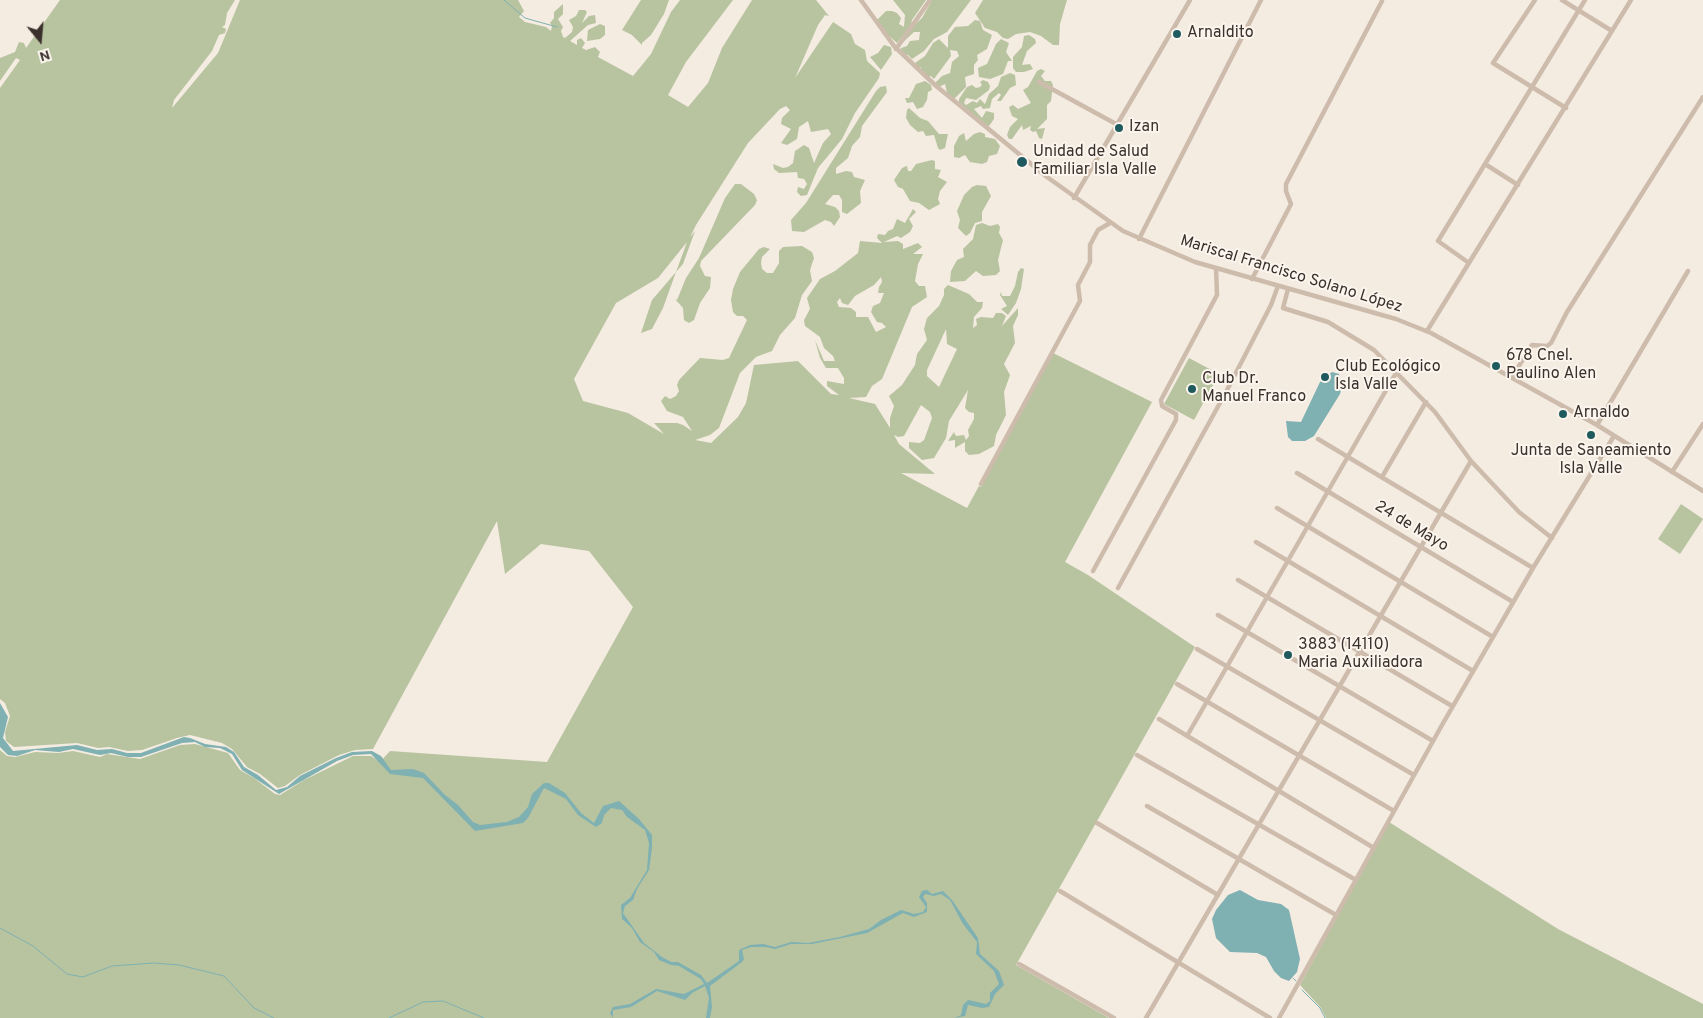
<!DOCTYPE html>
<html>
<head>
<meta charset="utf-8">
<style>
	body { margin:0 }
	#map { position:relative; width:1703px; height:1018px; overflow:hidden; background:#f4ebe1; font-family:Overpass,sans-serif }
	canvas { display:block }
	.north { position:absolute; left:15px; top:15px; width:50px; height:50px; -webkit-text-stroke:4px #fbf5ee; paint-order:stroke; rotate:163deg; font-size:14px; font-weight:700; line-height:20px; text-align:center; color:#3b302b }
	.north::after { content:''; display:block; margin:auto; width:18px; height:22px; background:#3b302b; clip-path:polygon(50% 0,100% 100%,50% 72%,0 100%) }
</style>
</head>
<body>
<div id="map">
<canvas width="1703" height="1018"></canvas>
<div class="north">N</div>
</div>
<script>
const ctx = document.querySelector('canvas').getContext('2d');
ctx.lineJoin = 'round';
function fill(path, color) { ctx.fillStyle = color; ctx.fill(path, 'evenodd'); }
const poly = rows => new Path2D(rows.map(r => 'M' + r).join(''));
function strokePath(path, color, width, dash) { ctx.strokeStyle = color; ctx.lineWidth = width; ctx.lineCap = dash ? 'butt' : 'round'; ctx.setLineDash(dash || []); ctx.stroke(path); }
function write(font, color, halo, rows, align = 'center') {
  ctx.font = font + ' Overpass,sans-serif'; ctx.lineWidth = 4; ctx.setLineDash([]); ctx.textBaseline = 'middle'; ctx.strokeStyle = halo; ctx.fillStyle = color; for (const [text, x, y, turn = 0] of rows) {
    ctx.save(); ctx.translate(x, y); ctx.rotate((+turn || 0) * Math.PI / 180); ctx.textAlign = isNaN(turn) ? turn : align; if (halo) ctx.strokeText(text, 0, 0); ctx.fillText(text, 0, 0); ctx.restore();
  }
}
fill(poly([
	[60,0,235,0,227,13,225,25,222,27,226,29,225,33,219,35,212,51,174,100,172,108,218,53,240,0,518,0,524,11,519,17,525,22,546,27,551,31,552,26,550,23,554,18,554,12,563,4,563,14,558,19,563,27,561,31,563,37,565,38,572,32,573,27,569,20,576,16,579,10,585,10,587,12,582,23,589,16,595,15,596,23,588,25,570,41,577,45,577,40,581,38,585,43,582,48,586,50,595,47,600,52,598,57,633,76,651,54,671,12,680,0,733,0,686,62,668,95,688,107,708,83,722,48,752,0,816,0,829,16,825,15,818,25,795,78,833,22,851,34,855,44,865,50,867,61,880,73,879,78,855,113,842,139,818,168,807,195,801,196,797,192,798,187,804,189,807,184,804,179,798,178,797,172,779,173,774,169,773,164,783,168,788,167,793,163,795,151,804,145,809,148,814,163,823,143,831,134,828,129,811,132,808,121,799,127,797,139,787,145,781,143,791,129,781,124,782,118,790,110,786,106,780,109,748,143,696,225,690,237,695,231,683,264,676,272,663,308,652,329,641,333,652,300,676,272,687,242,658,278,616,303,574,379,583,401,628,413,664,434,654,423,677,423,683,425,692,431,683,417,667,411,661,401,665,396,670,399,676,396,679,391,677,385,679,380,700,358,723,360,729,358,747,320,743,316,737,316,733,312,731,300,733,289,740,272,759,249,764,247,770,249,762,257,761,263,762,269,767,273,773,273,779,263,779,251,783,247,802,246,812,252,814,258,810,270,812,281,802,295,795,318,780,335,772,351,756,357,740,373,719,428,710,435,695,440,711,443,738,417,746,403,754,365,798,361,831,394,839,395,827,386,827,381,844,384,844,378,838,368,826,368,820,358,815,340,824,361,835,361,833,356,824,348,820,337,805,326,804,320,810,309,807,298,820,279,835,271,858,253,860,241,882,243,877,238,878,234,885,235,888,231,893,229,897,219,905,223,913,209,916,212,909,219,913,226,910,232,901,238,897,236,884,242,898,241,903,244,903,249,918,243,922,247,913,254,923,254,918,264,915,281,919,286,925,286,927,297,912,307,882,379,872,386,866,397,849,398,875,404,890,428,890,418,894,406,889,396,902,385,915,365,917,354,927,340,924,329,927,318,939,306,944,295,944,289,948,285,969,294,977,302,983,302,982,308,974,317,973,328,977,325,976,319,981,317,993,318,996,313,1002,313,1006,316,1002,326,1018,308,1018,315,1013,326,1015,343,1004,364,1010,375,1004,392,1006,415,996,435,994,446,979,454,969,455,965,451,965,442,955,448,955,440,948,441,954,432,956,436,964,435,966,440,969,436,968,430,974,419,974,413,969,412,965,408,968,390,949,421,946,438,934,458,922,460,909,448,909,442,920,443,924,440,932,418,930,412,921,405,904,436,898,437,894,435,899,444,935,474,901,473,967,508,979,486,981,487,1053,353,1152,402,1065,562,1088,575,1195,647,1016,965,1109,1018,0,1018,0,750,7,756,15,757,35,752,58,753,73,751,100,757,107,754,140,759,180,745,195,744,228,753,240,770,254,778,275,794,280,795,304,780,353,756,371,756,380,762,390,751,547,762,633,607,589,551,541,544,505,574,497,521,373,749,355,750,339,755,300,775,285,786,278,788,260,774,247,767,232,749,222,743,190,735,177,738,142,750,128,751,109,747,98,748,77,743,14,747,6,741,5,732,10,716,5,703,0,699,0,88,20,60,16,58,0,81,0,58,15,52,19,42,24,43,26,48],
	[881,277,882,282,879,287,878,293,884,293,880,303,873,306,871,312,877,322,882,323,886,327,876,332,868,317,856,317,856,312,851,308,839,307,837,302,840,298,842,303,848,305,855,296,874,285],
	[946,329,947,344,957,349,939,387,927,376,927,370],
	[641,0,669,0,664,14,651,35,642,43,642,45,632,35,622,30],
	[893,0,926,0,912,20,910,29,922,18,932,0,971,0,947,32,934,39,924,51,912,59,908,55,902,54,901,48,907,46,910,41,919,40,920,32,914,32,901,44,905,33,897,43,888,35,883,35,877,20,886,11,892,11,897,13,901,18,899,24,904,27,905,15],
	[983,0,1067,0,1060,24,1059,45,1053,45,1041,36,1030,32,1016,34,1008,39,1003,38,997,32,985,28,975,13],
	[975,20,980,21,983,30,992,35,987,49,977,55,978,60,974,65,974,74,965,77,966,87,954,99,947,93,945,84,939,87,936,85,936,82,942,76,950,73,952,62,959,56,957,51,950,50,951,56,934,79,931,76,927,78,920,70,921,67,918,68,915,63,925,56,933,43,939,39,948,48,948,36,955,27,968,26],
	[600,24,605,26,605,35,600,39,587,41,588,30],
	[1029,35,1035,39,1036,43,1027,51,1022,65,1030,64,1033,69,1024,72,1016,72,1013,68,1013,57,1022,47,1024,36],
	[1001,39,1009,43,1006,52,1012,61,1008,61,1003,74,990,79,979,77,978,68,987,64,996,44],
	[884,45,891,47,892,54,881,70,870,57,878,53],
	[1041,69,1045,71,1041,76,1045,81,1051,81,1053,85,1051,101,1047,105,1047,119,1037,129,1045,128,1042,139,1039,138,1036,131,1033,132,1030,130,1031,126,1023,130,1022,125,1012,139,1009,139,1007,135,1010,127,1018,119,1012,116,1009,107,1013,105,1018,109,1031,103,1023,90,1028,87,1037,71],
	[1010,73,1015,75,1016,85,1010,88,1001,101,997,101,1001,95,999,93,992,99,990,108,983,109,981,106,974,109,982,118,986,111,994,113,994,119,989,126,982,123,959,102,959,99,967,87,972,85,976,88,980,87,982,85,980,82,983,80,988,82,990,86,989,90,976,100,966,98,964,103,966,105,973,101,977,103,980,99,985,104,989,94,998,86,1001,77],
	[925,81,931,85,932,90,928,92,927,100,923,107,917,109,913,102,907,103,905,98,909,98,916,84],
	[886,86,887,92,862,126,860,137,852,146,848,158,836,168,836,174,846,171,852,172,854,177,865,180,860,191,861,203,847,214,842,212,842,200,839,195,833,195,825,204,835,207,839,211,840,217,834,226,831,222,825,220,804,232,792,231,791,220,806,203,876,91,880,87],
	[909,108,920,118,928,121,939,134,948,134,945,148,940,150,938,148,934,135,926,136,923,131,918,132,910,125,906,118,907,110],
	[964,133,966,141,974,134,980,132,985,134,985,137,995,139,1000,146,997,154,989,156,987,162,982,164,970,162,965,155,959,158,954,157,954,146,959,136],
	[932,160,935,161,935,169,941,170,938,177,947,182,940,191,938,199,940,204,929,210,919,203,910,201,903,189,898,187,894,180,902,168,907,166,908,171,911,171,916,164],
	[735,184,741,184,754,194,757,200,755,205,701,261,700,266,705,276,711,277,710,288,700,303,694,320,689,323,684,320,683,308,675,299,677,300,686,278,699,258,725,198],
	[977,185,986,186,991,196,982,212,982,221,975,223,970,233,966,236,958,228,960,220,957,211,964,195,972,187],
	[982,223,990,226,998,224,1000,227,999,233,1003,240,998,260,1000,271,996,275,983,276,976,271,965,281,950,282,951,271,957,260,964,257,963,249,973,239,976,225],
	[1021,268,1024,269,1021,289,1016,303,1008,315,1001,309,1007,306,1000,295,1001,292,1002,296,1010,296,1015,286,1018,272],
	[1189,358,1219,374,1194,420,1164,404],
	[1681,504,1703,519,1680,554,1658,539],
	[1389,822,1558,929,1703,1004,1703,1018,1326,1018,1321,1008,1300,985]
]), '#b8c4a0');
fill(poly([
	[1332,372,1339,374,1342,386,1340,394,1314,436,1305,441,1292,441,1288,437,1286,421,1301,422,1320,382],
	[0,703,8,717,3,738,13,751,77,745,97,750,112,749,127,753,141,753,184,737,190,738,205,744,226,747,234,752,244,767,258,775,276,790,287,787,300,776,336,758,352,752,372,751,381,756,391,770,413,769,424,773,445,795,458,805,473,822,480,825,507,822,519,817,528,807,532,794,544,783,549,783,565,793,581,813,594,823,603,806,619,801,639,819,652,835,652,848,649,870,637,889,633,900,625,906,623,913,644,943,662,957,671,962,678,962,701,975,707,983,739,961,739,950,750,945,763,944,775,947,791,942,808,943,840,937,869,929,881,920,901,910,914,914,923,912,926,907,919,897,922,891,927,890,932,894,943,891,952,900,978,938,980,954,999,971,1004,985,995,994,989,1007,982,1008,968,1005,965,1016,954,1018,961,1015,963,1005,968,1000,986,1004,990,1001,990,993,999,984,994,971,976,954,977,942,963,924,950,900,941,894,934,896,925,894,923,897,927,903,927,912,914,917,903,913,867,933,812,944,791,944,775,949,766,947,751,947,742,950,744,959,742,962,710,986,712,1007,710,1018,706,1018,709,998,705,986,692,993,685,1000,657,991,631,1007,613,1010,613,1018,610,1013,613,1007,630,1004,656,989,684,994,704,984,701,979,679,966,671,965,659,960,654,952,640,942,632,928,622,919,621,905,630,898,647,870,649,843,645,830,627,817,622,810,611,808,604,815,602,823,596,827,578,815,566,799,544,788,528,818,523,823,475,831,423,778,390,774,371,754,353,755,337,761,279,794,242,770,232,754,220,748,205,747,195,742,182,743,141,757,128,757,111,753,100,755,73,749,59,752,35,750,17,756,8,755,0,747],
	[1240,890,1258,900,1281,904,1289,910,1300,959,1297,972,1289,981,1281,978,1274,971,1266,957,1257,953,1230,952,1216,938,1212,919,1216,910,1228,895]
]), '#7fb0b2');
strokePath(poly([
	[504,0,525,18,557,27],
	[0,928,33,946,67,974,83,977,112,966,154,963,179,965,224,976,254,1008,274,1018],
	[1293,978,1296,981],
	[1302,990,1320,1008,1325,1018],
	[389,1018,423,1002,443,1001,484,1018]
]), '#7fb0b2', 1);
strokePath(poly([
	[861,0,894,46,935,85,1047,177,1123,231,1195,262,1396,319,1431,333,1597,425,1703,491],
	[1535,0,1493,63,1566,108],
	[1562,0,1612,31],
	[896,49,930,0],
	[1039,82,1116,124],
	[1485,164,1518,185],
	[1074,198,1190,0],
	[1139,239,1261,0],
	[1469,263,1438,241,1585,0],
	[1252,279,1291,204,1286,191,1286,184,1382,1],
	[1288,289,1283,308,1328,322,1374,350,1435,412,1471,461,1519,512,1552,538],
	[1427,331,1631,0],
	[1512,377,1532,345,1547,346,1551,343,1567,312,1703,97],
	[1597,425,1688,271],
	[1318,439,1533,568],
	[1672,472,1703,424],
	[1297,473,1513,602],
	[1382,477,1426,402],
	[981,484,1080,301,1078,285,1090,262,1090,245,1098,230,1110,223],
	[1277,508,1493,637],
	[1256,542,1473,671],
	[1093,571,1176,420,1176,414,1162,406,1161,400,1217,295,1216,268],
	[1238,580,1452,706],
	[1118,588,1226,392,1271,305,1278,286],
	[1218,615,1433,741],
	[1197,649,1414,775],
	[1177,684,1394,811],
	[1159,719,1374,848],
	[1187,736,1396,373],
	[1137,755,1356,880],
	[1147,806,1336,915],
	[1097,823,1218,895],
	[1060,891,1270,1018],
	[1019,964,1114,1018],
	[1146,1018,1471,461],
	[1279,1018,1442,725,1533,568,1614,436]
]), '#cdbbac', 4.5);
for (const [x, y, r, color] of [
	[1177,34,5,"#1f5a5e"],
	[1119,128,5,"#1f5a5e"],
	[1022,162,6,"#1f5a5e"],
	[1496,366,5,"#1f5a5e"],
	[1325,377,5,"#1f5a5e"],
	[1192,389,5,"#1f5a5e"],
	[1563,414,5,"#1f5a5e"],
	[1591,435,5,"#1f5a5e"],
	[1288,655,5,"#1f5a5e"]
]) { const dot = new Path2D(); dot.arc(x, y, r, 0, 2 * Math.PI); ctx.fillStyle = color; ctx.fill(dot); strokePath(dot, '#fbf5ee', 2); }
write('16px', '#3b302b', '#fbf5ee', [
	["Arnaldito",1187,34],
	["Izan",1129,128],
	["Unidad de Salud",1033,153],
	["Familiar Isla Valle",1033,171],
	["678 Cnel.",1506,357],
	["Paulino Alen",1506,375],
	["Club Ecológico",1335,368],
	["Isla Valle",1335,386],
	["Club Dr.",1202,380],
	["Manuel Franco",1202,398],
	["Arnaldo",1573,414],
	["Junta de Saneamiento",1591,452,"center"],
	["Isla Valle",1591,470,"center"],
	["3883 (14110)",1298,646],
	["Maria Auxiliadora",1298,664]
], 'left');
write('16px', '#3b302b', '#fbf5ee', [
	["Mariscal Francisco Solano López",1291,275,17],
	["24 de Mayo",1411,527,31]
]);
</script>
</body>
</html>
